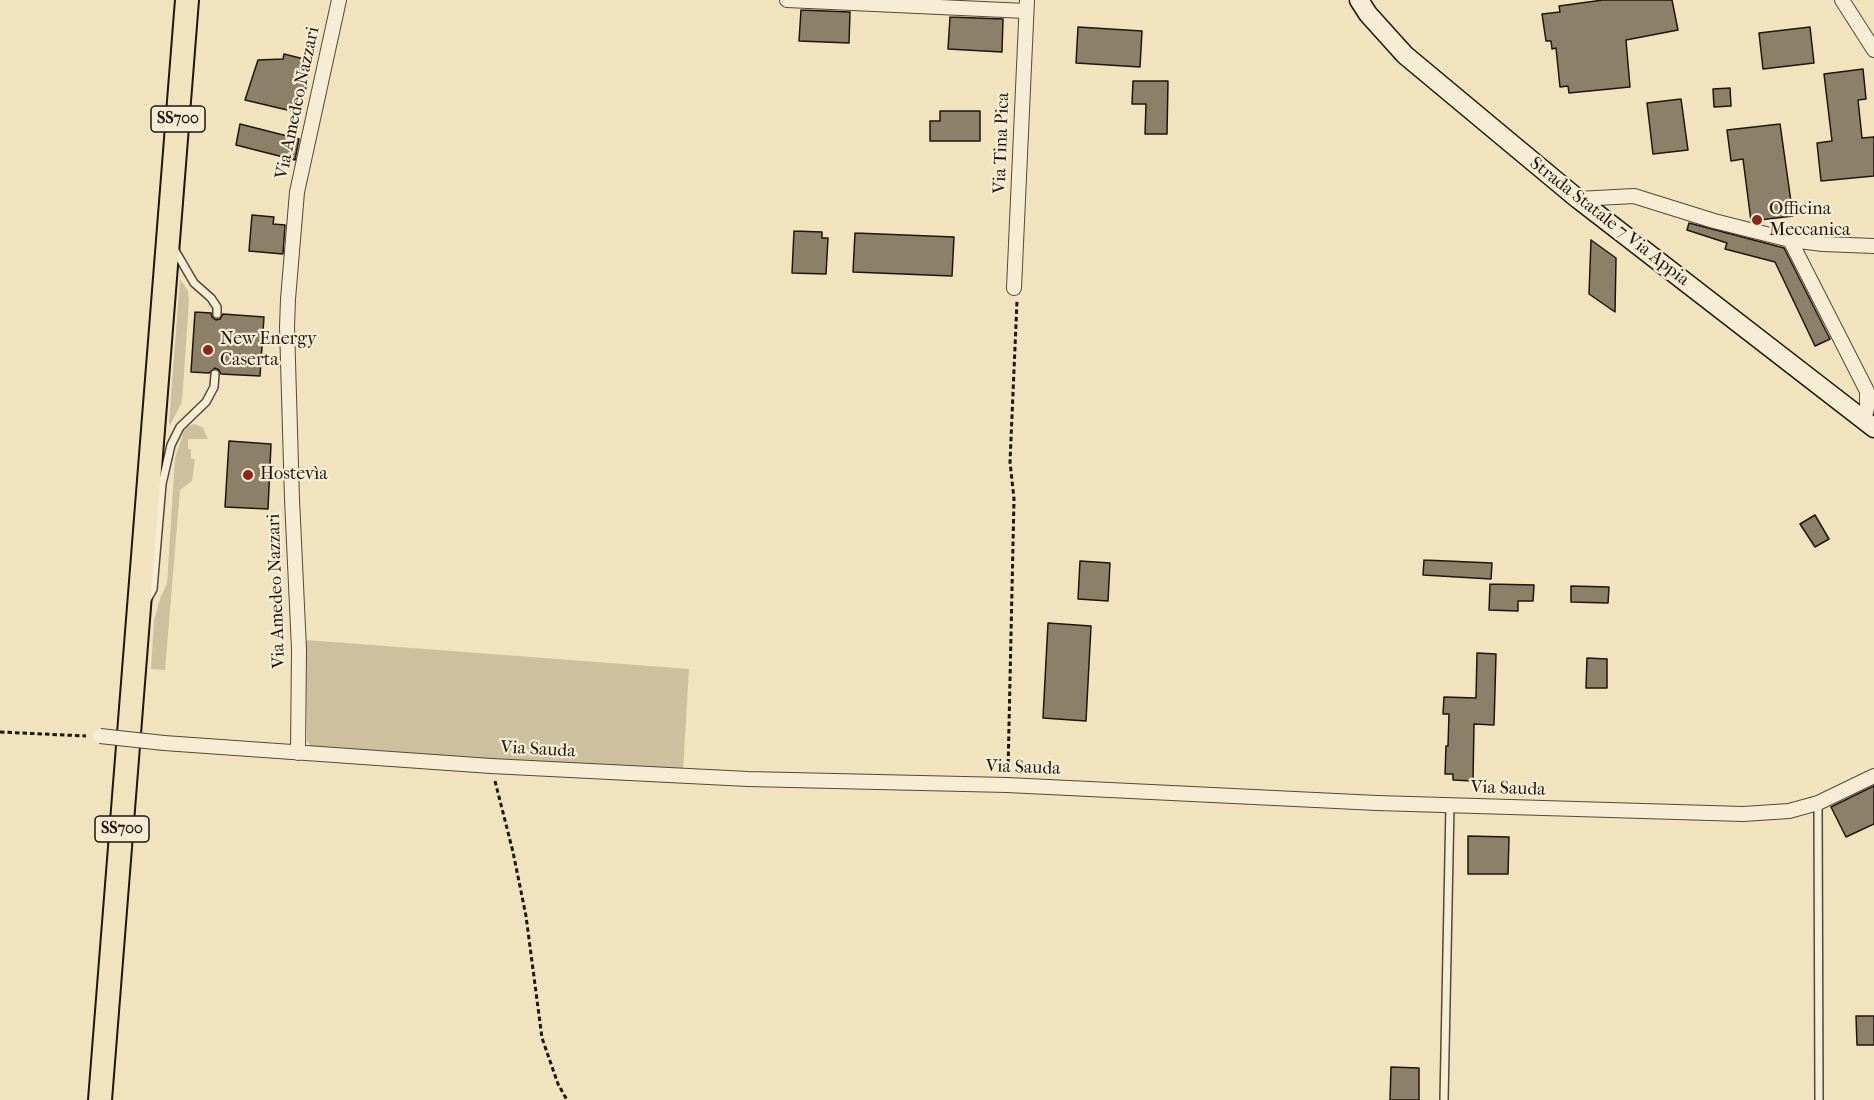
<!DOCTYPE html>
<html>
<head>
<meta charset="utf-8">
<style>
	body { margin:0 }
	canvas { display:block; background:#f1e3bd }
</style>
</head>
<body>
<canvas width="1874" height="1100"></canvas>
<script>
const ctx = document.querySelector('canvas').getContext('2d');
ctx.lineJoin = 'round';
function fill(path, color) { ctx.fillStyle = color; ctx.fill(path, 'evenodd'); }
const poly = rows => new Path2D(rows.map(r => 'M' + r).join(''));
function strokePath(path, color, width, dash) { ctx.strokeStyle = color; ctx.lineWidth = width; ctx.lineCap = dash ? 'butt' : 'round'; ctx.setLineDash(dash || []); ctx.stroke(path); }
function write(font, color, halo, rows, align = 'center') {
  ctx.font = font + ' "IM FELL French Canon",serif'; ctx.lineWidth = 4.5; ctx.setLineDash([]); ctx.textBaseline = 'middle'; ctx.strokeStyle = halo; ctx.fillStyle = color; for (const [text, x, y, turn = 0] of rows) {
    ctx.save(); ctx.translate(x, y); ctx.rotate((+turn || 0) * Math.PI / 180); ctx.textAlign = isNaN(turn) ? turn : align; if (halo) ctx.strokeText(text, 0, 0); ctx.fillText(text, 0, 0); ctx.restore();
  }
}
fill(poly([
	[180,279,188,291,189,300,182,402,170,425,169,422],
	[195,424,203,428,208,439,188,439,188,449,191,449,191,459,195,459,192,481,180,490,165,670,151,669,154,620,161,596,167,584,175,458,184,431,188,426],
	[306,640,689,669,683,771,598,767,312,748,307,741]
]), '#cdc09f');
const building = poly([
	[1603,0,1672,0,1678,30,1626,40,1630,87,1569,93,1568,86,1560,87,1556,48,1552,49,1551,41,1546,41,1542,14,1560,12,1559,6,1603,0],
	[801,10,850,12,849,43,799,41,801,10],
	[950,17,1003,19,1002,52,948,49,950,17],
	[1078,27,1142,31,1140,67,1076,63,1078,27],
	[1810,27,1814,63,1763,69,1759,33,1810,27],
	[284,54,312,61,300,113,245,100,258,60,283,59,284,54],
	[1863,69,1866,99,1858,100,1862,138,1874,137,1874,176,1821,181,1817,143,1832,141,1824,74,1863,69],
	[1133,81,1168,81,1167,134,1145,134,1146,104,1132,104,1133,81],
	[1730,88,1731,106,1714,107,1713,89,1730,88],
	[1681,99,1688,150,1653,154,1647,103,1681,99],
	[940,111,980,111,980,141,930,141,930,121,940,121,940,111],
	[240,124,299,139,295,160,236,145,240,124],
	[1780,124,1793,216,1751,221,1743,159,1731,161,1727,130,1780,124],
	[252,215,274,217,273,224,285,225,283,254,249,251,252,215],
	[1689,223,1784,248,1830,339,1815,346,1775,262,1725,249,1727,243,1687,230,1689,223],
	[794,231,822,232,822,238,828,238,826,274,792,273,794,231],
	[855,233,954,237,952,276,853,272,855,233],
	[1591,240,1616,258,1615,312,1589,294,1591,240],
	[195,312,211,313,212,317,216,320,220,319,223,314,264,317,260,376,221,374,219,370,215,368,209,373,191,372,195,312],
	[229,441,271,444,268,509,225,507,229,441],
	[1815,515,1829,539,1815,547,1800,524,1815,515],
	[1424,560,1492,563,1491,579,1423,575,1424,560],
	[1080,561,1110,563,1108,601,1078,599,1080,561],
	[1490,584,1534,585,1533,601,1518,601,1518,611,1489,610,1490,584],
	[1571,586,1609,587,1608,603,1571,602,1571,586],
	[1048,623,1091,626,1086,721,1043,718,1048,623],
	[1477,653,1496,654,1494,725,1474,724,1473,781,1453,780,1453,774,1445,774,1446,746,1448,746,1449,714,1443,714,1444,697,1476,698,1477,653],
	[1587,658,1607,659,1607,688,1586,688,1587,658],
	[1874,786,1874,824,1846,837,1831,807,1874,786],
	[1468,836,1509,837,1508,874,1468,874,1468,836],
	[1856,1016,1874,1016,1874,1045,1857,1045,1856,1016],
	[1391,1067,1419,1068,1419,1100,1390,1100,1391,1067]
]);
fill(building, '#8c8069');
strokePath(building, '#1f150d', 1.5);
const service = poly([
	[173,247,194,283,211,298,217,307,217,314],
	[148,598,153,589,162,484,171,445,180,427,206,402,214,387,215,374],
	[1818,803,1819,1100],
	[1444,1100,1450,805]
]);
const minor = poly([
	[787,0,1026,11],
	[1842,0,1874,50],
	[1578,199,1634,196,1714,221,1790,240,1823,244,1874,246],
	[1790,240,1867,391,1867,408,1864,420],
	[1014,288,1027,0],
	[164,743,491,766,748,779,1007,785,1377,803,1743,814,1789,811,1818,803,1874,776],
	[298,753,299,649,292,499,287,327,288,299,297,192,339,0]
]);
const secondary = poly([
	[1359,0,1368,14,1405,55,1507,140,1578,199,1874,428]
]);
const trunk = poly([
	[100,1100,187,0]
]);
strokePath(service, '#544839', 10);
strokePath(minor, '#544839', 16);
strokePath(secondary, '#1f150d', 21);
strokePath(trunk, '#1f150d', 26);
strokePath(poly([
	[0,732,86,736],
	[1008,771,1014,499,1010,462,1017,301],
	[495,781,513,852,526,916,542,1038,558,1084,567,1100]
]), '#1f150d', 3, [4.5, 3]);
strokePath(service, '#f6edd4', 7);
strokePath(minor, '#f6edd4', 14);
strokePath(secondary, '#f6edd4', 18);
strokePath(trunk, '#f1e3bd', 22);
const minorBridge = poly([
	[100,736,164,743]
]);
strokePath(minorBridge, '#544839', 16, []);
strokePath(minorBridge, '#f6edd4', 14);
for (const [x, y, r, color] of [
	[1757,220,6,"#8f2418"],
	[208,350,6,"#8f2418"],
	[248,475,6,"#8f2418"]
]) { const dot = new Path2D(); dot.arc(x, y, r, 0, 2 * Math.PI); ctx.fillStyle = color; ctx.fill(dot); strokePath(dot, '#f6edd4', 2); }
for (const [x, y, w] of [
	[178,119,54],
	[122,829,54]
]) { const box = new Path2D(); box.roundRect(x - w / 2, y - 13, w, 26, 4.5); ctx.fillStyle = '#f6edd4'; ctx.fill(box); strokePath(box, '#1f150d', 1.5); }
write('bold 16px', '#1f150d', null, [
	["SS700",178,119],
	["SS700",122,829]
]);
write('18px', '#1f150d', '#f6edd4', [
	["Via Amedeo Nazzari",298,103,-78],
	["Via Tina Pica",1002,143,-88],
	["Strada Statale 7 Via Appia",1609,222,38],
	["Via Amedeo Nazzari",277,591,-92],
	["Via Sauda",538,750,3],
	["Via Sauda",1023,768,2],
	["Via Sauda",1508,789,2]
]);
write('18px', '#1f150d', '#f6edd4', [
	["Officina",1769,210],
	["Meccanica",1769,231],
	["New Energy",220,340],
	["Caserta",220,361],
	["Hostevìa",260,475]
], 'left');
</script>
</body>
</html>
